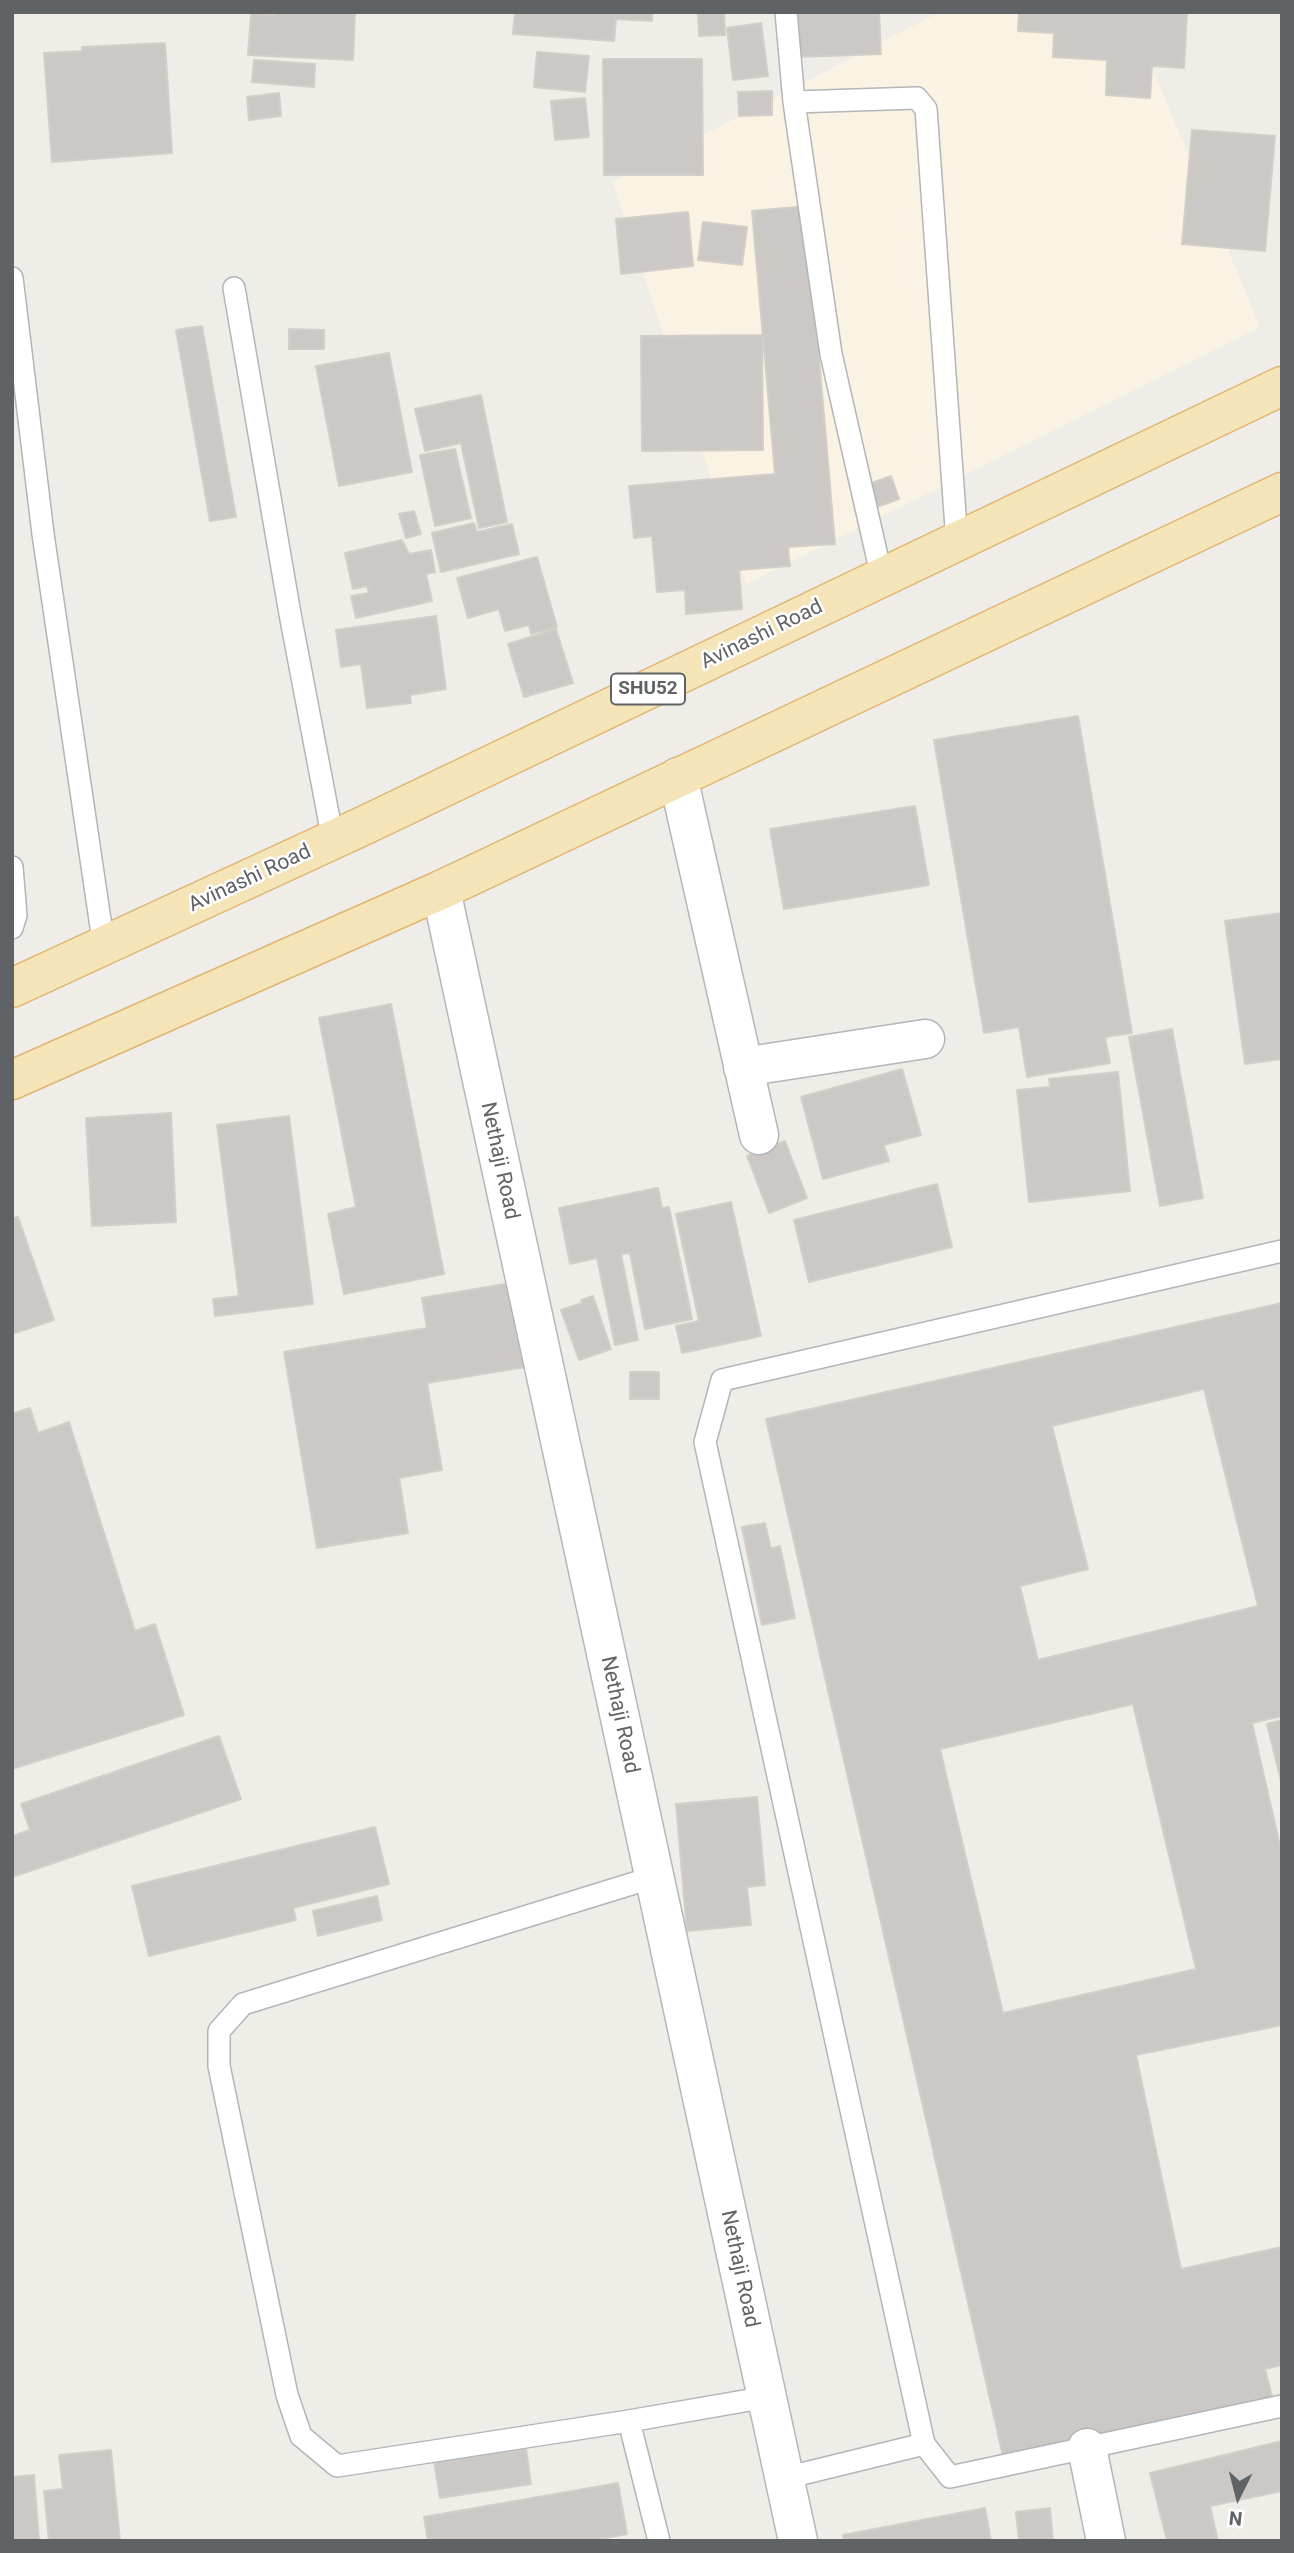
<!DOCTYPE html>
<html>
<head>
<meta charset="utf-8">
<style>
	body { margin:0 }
	#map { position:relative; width:1294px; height:2553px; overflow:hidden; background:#efede8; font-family:Roboto,sans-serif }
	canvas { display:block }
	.frame { position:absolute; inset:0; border:14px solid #5f6366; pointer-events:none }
	.north { position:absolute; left:1203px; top:2462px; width:70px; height:70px; -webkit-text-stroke:5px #fff; paint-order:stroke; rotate:186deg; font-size:19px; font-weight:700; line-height:28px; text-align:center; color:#5f6366 }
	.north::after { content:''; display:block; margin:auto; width:24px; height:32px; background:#5f6366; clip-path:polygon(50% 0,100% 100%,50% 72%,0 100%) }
</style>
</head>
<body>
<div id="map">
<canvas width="1294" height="2553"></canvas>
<div class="frame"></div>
<div class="north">N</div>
</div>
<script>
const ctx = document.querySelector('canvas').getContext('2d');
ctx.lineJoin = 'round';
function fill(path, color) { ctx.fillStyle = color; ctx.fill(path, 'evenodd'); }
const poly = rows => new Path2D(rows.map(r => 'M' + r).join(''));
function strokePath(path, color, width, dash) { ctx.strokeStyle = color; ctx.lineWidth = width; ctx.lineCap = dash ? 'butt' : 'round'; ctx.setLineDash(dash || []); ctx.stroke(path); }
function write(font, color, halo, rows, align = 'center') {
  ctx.font = font + ' Roboto,sans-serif'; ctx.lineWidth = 5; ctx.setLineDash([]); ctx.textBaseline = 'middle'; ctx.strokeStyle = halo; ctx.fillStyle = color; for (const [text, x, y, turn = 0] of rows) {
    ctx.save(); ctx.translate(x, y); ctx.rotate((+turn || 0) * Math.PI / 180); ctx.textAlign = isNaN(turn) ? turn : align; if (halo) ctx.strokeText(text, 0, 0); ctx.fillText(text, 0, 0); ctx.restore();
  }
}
fill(poly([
	[940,12,1129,12,1260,327,746,584,613,182]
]), '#faf2e2');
const building = poly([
	[275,12,355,12,353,60,248,55,251,14,275,15,275,12],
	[515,12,652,12,652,21,616,19,614,41,513,34,515,12],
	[698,12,724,12,725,35,699,36,698,12],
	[796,12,879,12,881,54,798,57,796,12],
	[1019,12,1187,12,1184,68,1152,66,1150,98,1106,95,1107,60,1053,57,1054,33,1018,31,1019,12],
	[761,23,768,76,733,80,727,28,761,23],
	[165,43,172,153,52,162,44,53,82,51,82,47,165,43],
	[537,52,589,56,585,92,534,87,537,52],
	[603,59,702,59,703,175,604,175,603,59],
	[254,60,315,64,314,87,252,82,254,60],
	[772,91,772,115,739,116,738,92,772,91],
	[279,93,281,116,249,120,247,97,279,93],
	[585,98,589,137,555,140,551,101,585,98],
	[1192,130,1275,136,1265,251,1182,244,1192,130],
	[806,206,835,544,788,547,790,566,739,570,742,609,686,614,685,590,657,592,652,536,634,538,629,486,775,474,752,211,806,206],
	[688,212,693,266,621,274,616,219,688,212],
	[703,222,747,227,742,265,698,260,703,222],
	[202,326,236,517,210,521,176,330,202,326],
	[289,329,324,330,324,349,289,349,289,329],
	[762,335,763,450,642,451,641,336,762,335],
	[389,353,412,472,339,486,316,366,389,353],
	[481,395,507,522,479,528,461,443,425,451,415,409,481,395],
	[455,449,471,518,435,526,420,455,455,449],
	[891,476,899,499,871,509,863,486,891,476],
	[414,511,421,534,406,538,399,514,414,511],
	[474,523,477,532,512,524,519,554,441,572,432,533,474,523],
	[402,540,409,554,431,550,435,572,426,574,432,601,356,618,351,596,369,593,367,586,353,589,345,553,402,540],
	[537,557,557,627,531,634,529,625,505,631,499,609,468,618,457,578,537,557],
	[436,616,446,689,410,695,411,703,367,708,361,664,341,667,336,630,436,616],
	[556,629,573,683,524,697,508,644,556,629],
	[1078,716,1132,1033,1105,1037,1110,1063,1027,1077,1019,1027,984,1033,934,740,1078,716],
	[915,806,929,885,784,909,770,829,915,806],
	[1282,913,1282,1059,1245,1064,1225,921,1282,913],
	[391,1004,444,1274,344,1294,328,1214,356,1207,319,1018,391,1004],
	[1172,1029,1203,1198,1160,1206,1129,1037,1172,1029],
	[902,1069,921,1135,884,1145,889,1161,823,1179,801,1097,902,1069],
	[1118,1072,1130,1191,1029,1202,1017,1090,1050,1087,1049,1079,1118,1072],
	[171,1113,176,1222,92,1226,86,1118,171,1113],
	[289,1116,313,1304,215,1316,213,1299,239,1296,217,1125,289,1116],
	[785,1141,807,1198,769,1213,747,1156,785,1141],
	[937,1184,952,1247,809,1282,794,1220,937,1184],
	[658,1188,662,1208,669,1207,692,1319,645,1329,630,1253,621,1254,638,1340,615,1345,597,1258,570,1264,559,1208,658,1188],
	[731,1202,761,1336,682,1353,676,1326,699,1321,676,1214,731,1202],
	[18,1217,54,1320,12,1334,12,1219,18,1217],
	[517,1282,532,1366,427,1383,442,1470,399,1478,408,1533,317,1548,284,1352,427,1328,422,1298,517,1282],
	[593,1296,611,1349,579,1360,561,1310,582,1303,581,1300,593,1296],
	[1282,1303,1282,1716,1252,1723,1282,1855,1282,2025,1136,2055,1181,2269,1282,2247,1282,2365,1265,2369,1274,2404,1005,2465,766,1419,1282,1303],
	[1204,1389,1258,1606,1038,1660,1020,1586,1088,1569,1052,1426,1204,1389],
	[1133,1704,1196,1969,1003,2013,940,1749,1133,1704],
	[630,1372,659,1372,659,1399,630,1399,630,1372],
	[30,1408,38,1433,69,1422,135,1631,155,1624,184,1715,12,1769,12,1414,30,1408],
	[765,1523,771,1549,780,1546,795,1618,762,1625,742,1527,765,1523],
	[1282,1720,1282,1785,1267,1724,1282,1720],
	[219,1736,241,1799,12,1877,12,1836,30,1830,21,1804,219,1736],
	[757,1797,765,1885,747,1887,751,1925,687,1931,676,1804,757,1797],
	[375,1827,389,1884,293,1908,296,1920,149,1956,132,1886,375,1827],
	[377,1896,382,1920,318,1936,313,1911,377,1896],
	[1282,2441,1282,2491,1210,2506,1218,2541,1167,2541,1150,2473,1282,2441],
	[526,2449,531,2484,440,2498,434,2462,526,2449],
	[111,2450,120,2541,49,2541,44,2491,63,2489,59,2455,111,2450],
	[34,2475,39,2541,12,2541,12,2477,34,2475],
	[618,2483,627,2534,590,2541,428,2541,424,2517,618,2483],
	[985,2508,991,2541,844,2541,843,2535,985,2508],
	[1050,2508,1053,2541,1019,2541,1016,2512,1050,2508]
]);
fill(building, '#cbc8c5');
strokePath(building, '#d3cec7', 2);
const service = poly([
	[786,12,794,102],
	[12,278,43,534,104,947],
	[234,288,290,614,333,840],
	[882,578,831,354,794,102,917,98,926,109,957,542],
	[12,867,16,915,12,928],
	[1282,1251,722,1380,705,1442,924,2444,950,2477,1282,2406],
	[654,1877,243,2004,219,2031,219,2066,287,2395,301,2436,337,2466,629,2421,767,2397],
	[629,2421,659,2541],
	[785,2478,924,2444]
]);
const minor = poly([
	[678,777,759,1135],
	[743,1067,925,1039],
	[1087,2448,1106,2541]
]);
const secondary = poly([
	[441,890,798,2541]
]);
const primary = poly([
	[12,988,365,825,1282,386],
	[12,1080,441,890,1282,492]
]);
strokePath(service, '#b3b5b8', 24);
strokePath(minor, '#b3b5b8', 41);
strokePath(secondary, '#b4b7ba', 41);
strokePath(primary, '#e0b571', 41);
strokePath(service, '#fff', 21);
strokePath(minor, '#fff', 38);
strokePath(secondary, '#fff', 38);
strokePath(primary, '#f5e4b8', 38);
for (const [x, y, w] of [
	[648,689,74]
]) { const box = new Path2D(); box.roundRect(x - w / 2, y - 15.5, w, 31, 5); ctx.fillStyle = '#fff'; ctx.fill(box); strokePath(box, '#5f6366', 2); }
write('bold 19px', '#5f6366', null, [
	["SHU52",648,689]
]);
write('21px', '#5f6366', '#fff', [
	["Avinashi Road",762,635,-26],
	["Avinashi Road",250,879,-25],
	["Nethaji Road",499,1161,78],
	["Nethaji Road",619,1715,78],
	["Nethaji Road",739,2269,78]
]);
</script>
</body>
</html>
